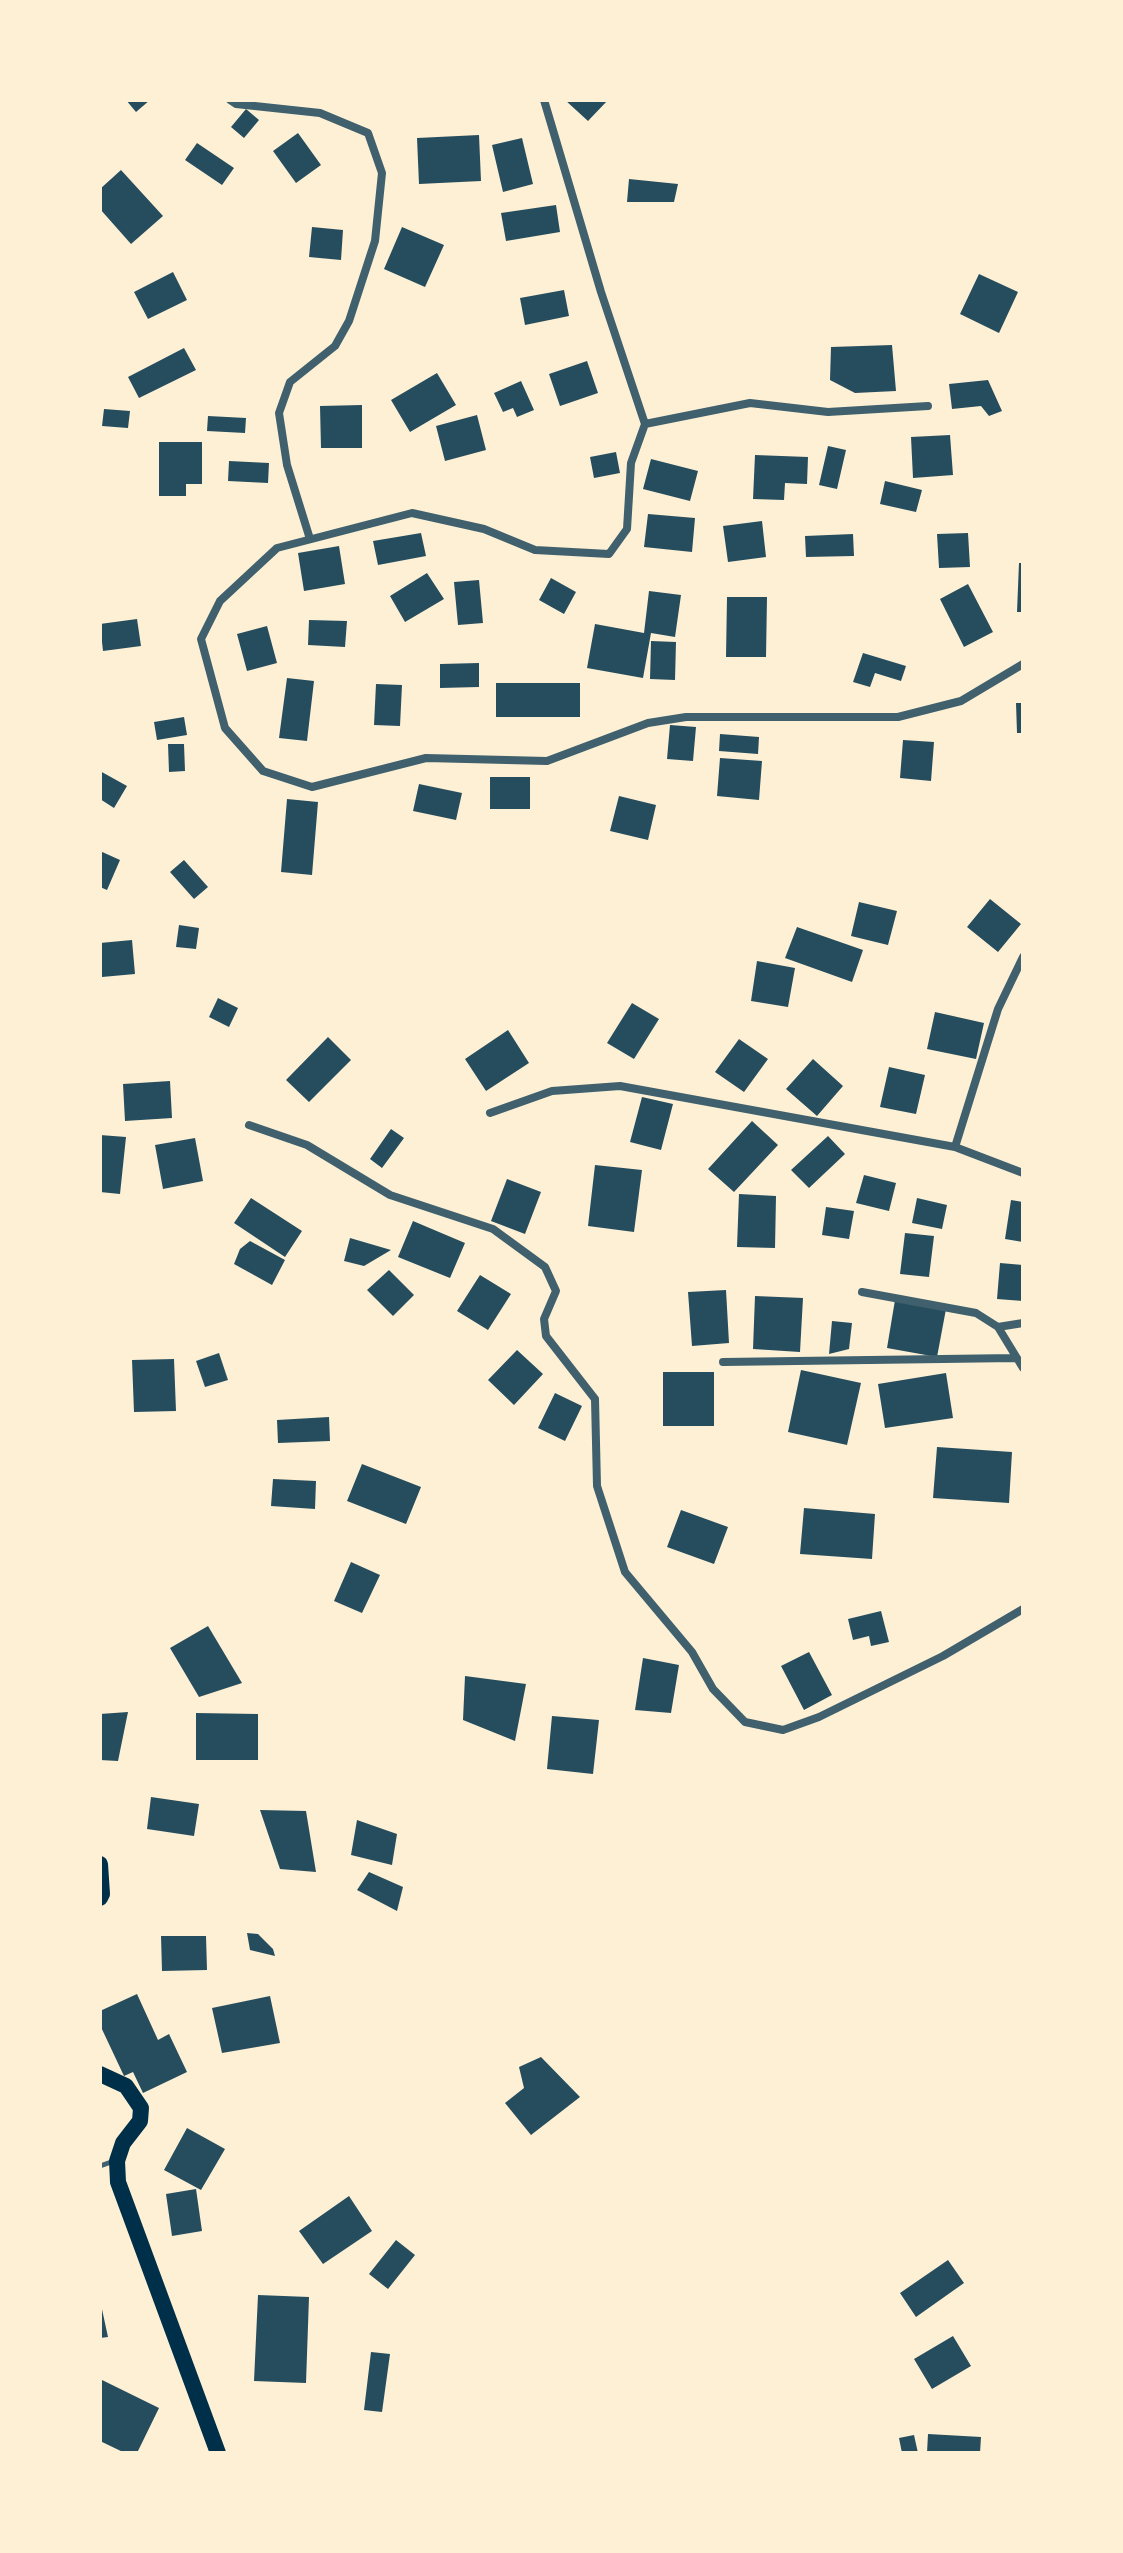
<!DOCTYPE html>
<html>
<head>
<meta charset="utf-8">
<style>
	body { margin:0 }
	#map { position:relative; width:1123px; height:2553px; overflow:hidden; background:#fdf0d5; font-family:"Fira Sans Condensed",sans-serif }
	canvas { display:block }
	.frame { position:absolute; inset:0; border:102px solid #fdf0d5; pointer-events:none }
</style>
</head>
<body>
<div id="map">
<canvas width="1123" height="2553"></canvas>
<div class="frame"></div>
</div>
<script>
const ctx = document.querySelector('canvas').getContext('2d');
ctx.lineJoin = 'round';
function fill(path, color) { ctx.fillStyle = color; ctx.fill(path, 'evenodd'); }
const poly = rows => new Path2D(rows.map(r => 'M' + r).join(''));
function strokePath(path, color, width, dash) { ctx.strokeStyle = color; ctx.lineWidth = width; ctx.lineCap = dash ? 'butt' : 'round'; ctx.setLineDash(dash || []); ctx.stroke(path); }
fill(poly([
	[126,100,150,100,136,112],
	[565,100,608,100,588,121],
	[246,109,259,120,244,138,231,127],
	[298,133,321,165,296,183,273,151],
	[479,135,481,181,419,184,417,138],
	[522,138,533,184,503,192,492,145],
	[197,143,234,168,222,185,185,160],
	[121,170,163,216,131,244,100,209,100,189],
	[629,179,678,184,674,202,627,202],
	[556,205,560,232,506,241,501,213],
	[312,227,343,230,341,260,309,257],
	[402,227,444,245,425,287,384,269],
	[173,272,187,300,148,319,134,292],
	[979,274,1018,292,999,333,960,314],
	[564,290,569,316,525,325,520,298],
	[892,345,896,391,855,393,830,380,831,347],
	[184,348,196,370,139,398,128,377],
	[587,361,598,393,560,406,549,374],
	[437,373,456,405,410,432,391,400],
	[988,380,1002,411,989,416,981,406,952,409,949,384],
	[521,381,534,410,517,417,513,408,503,412,494,393],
	[362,405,362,448,321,448,320,406],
	[104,409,130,411,128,428,102,426],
	[477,415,486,450,445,461,436,426],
	[208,416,246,418,245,433,207,431],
	[950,435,953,475,913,478,911,437],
	[159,442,202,442,202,484,186,484,186,496,159,496],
	[828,446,846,450,837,489,819,485],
	[616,452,620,473,594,478,590,457],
	[755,455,808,457,807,484,785,483,784,500,753,499],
	[651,459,698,471,690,501,643,489],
	[229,461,269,463,268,483,228,481],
	[885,481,922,490,916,512,880,504],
	[648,514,695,518,692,552,644,547],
	[762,521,766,557,728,562,723,526],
	[421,533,426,556,378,565,373,541],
	[968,533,970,567,939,568,937,534],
	[853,534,854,556,806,557,805,536],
	[339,546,345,584,304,591,298,553],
	[1019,563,1023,563,1023,612,1017,612],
	[427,573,444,599,405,622,390,596],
	[551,578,576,592,564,614,539,600],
	[479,580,483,623,458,625,454,582],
	[968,584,993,632,964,647,940,599],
	[649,591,681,595,675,637,651,633,643,678,587,668,595,624,644,633],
	[727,597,767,597,766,657,726,657],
	[137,619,141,646,103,651,100,624],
	[309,620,347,621,345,647,308,645],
	[267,626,277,663,247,671,237,634],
	[651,641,676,642,675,680,650,679],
	[863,653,906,666,901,681,875,673,870,687,853,682],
	[479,663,479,687,440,688,440,664],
	[287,678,314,681,307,741,279,738],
	[496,683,580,683,580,717,496,717],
	[376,684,402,685,400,726,374,725],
	[1016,703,1023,703,1023,733,1017,733],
	[184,717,187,735,157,740,154,722],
	[670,725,696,727,693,761,667,759],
	[720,734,759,737,758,754,719,751],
	[903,740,934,742,931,781,900,778],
	[168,744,184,744,185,771,169,772],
	[720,758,762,761,759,800,717,796],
	[100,771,127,786,114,808,100,799],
	[490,777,530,777,530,809,490,809],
	[419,784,462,793,456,820,413,811],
	[619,796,656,805,648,840,610,831],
	[287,799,318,802,312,875,281,872],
	[100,851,120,860,107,890,100,887],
	[184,860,208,887,194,899,170,872],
	[990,899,1021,924,998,952,967,927],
	[859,902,897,911,888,945,851,936],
	[179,925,199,928,196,949,176,947],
	[797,927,863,950,852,982,785,958],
	[132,940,135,974,102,977,100,943],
	[757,961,795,968,788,1007,751,1001],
	[218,998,238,1008,229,1027,209,1017],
	[632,1003,659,1019,634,1059,607,1043],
	[935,1012,984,1023,976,1059,927,1049],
	[508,1030,529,1063,486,1091,465,1059],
	[328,1037,351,1060,309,1102,286,1080],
	[739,1039,768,1059,744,1092,715,1072],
	[813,1059,843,1086,817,1116,786,1089],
	[889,1067,925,1075,916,1114,880,1107],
	[170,1081,172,1118,125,1121,123,1084],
	[642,1097,673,1104,661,1150,630,1142],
	[752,1121,778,1145,734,1192,708,1169],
	[391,1129,404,1138,382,1168,370,1159],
	[100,1135,126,1137,120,1194,100,1192],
	[828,1136,845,1154,809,1188,791,1170],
	[195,1138,203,1181,163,1189,155,1145],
	[595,1165,642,1170,634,1232,588,1226],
	[864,1175,896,1183,889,1211,856,1203],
	[507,1179,541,1192,525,1234,491,1221],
	[739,1194,776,1196,775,1248,737,1247],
	[251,1198,302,1231,285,1257,234,1223],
	[917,1198,947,1205,942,1229,912,1223],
	[1011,1200,1023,1202,1023,1242,1005,1239],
	[826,1207,854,1211,849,1239,822,1235],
	[413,1221,465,1243,450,1278,398,1257],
	[905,1233,934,1236,929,1277,900,1274],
	[350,1238,391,1250,364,1266,344,1261],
	[250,1241,285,1260,272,1285,234,1264,240,1249],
	[1000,1263,1023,1265,1023,1301,997,1299],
	[389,1270,414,1295,393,1316,367,1290],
	[480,1275,511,1294,488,1330,457,1311],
	[726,1290,729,1343,692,1346,688,1292],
	[755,1296,803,1298,800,1352,753,1349],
	[895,1300,946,1309,937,1357,887,1348],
	[832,1321,852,1323,849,1349,829,1354],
	[517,1350,543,1374,514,1405,488,1380],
	[219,1353,228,1380,205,1387,196,1361],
	[174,1359,176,1411,134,1412,132,1360],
	[801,1370,861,1383,847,1445,788,1432],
	[663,1372,714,1372,714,1426,663,1426],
	[946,1373,953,1418,885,1428,878,1384],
	[555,1393,582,1406,565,1441,538,1428],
	[329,1417,330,1441,278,1443,277,1420],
	[937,1447,1012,1452,1009,1503,933,1498],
	[362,1464,421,1487,406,1524,347,1501],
	[273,1479,316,1481,315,1509,271,1506],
	[804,1508,875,1514,872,1559,800,1554],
	[681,1510,728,1527,714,1564,667,1547],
	[351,1562,380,1575,362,1613,334,1601],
	[881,1611,889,1642,871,1646,869,1636,853,1640,848,1619],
	[208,1626,242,1683,199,1697,170,1648],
	[809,1652,832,1695,804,1710,781,1666],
	[643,1658,679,1665,671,1713,635,1710],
	[465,1676,526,1684,515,1741,463,1720],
	[128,1712,118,1761,100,1760,100,1714],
	[196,1713,258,1714,258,1760,196,1760],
	[552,1716,599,1720,593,1774,547,1769],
	[151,1797,199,1804,194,1836,147,1829],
	[260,1810,306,1811,316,1872,280,1869],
	[357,1820,397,1834,392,1865,351,1855],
	[369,1872,403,1887,397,1911,357,1890],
	[247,1933,258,1934,273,1949,275,1956,250,1950],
	[161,1936,206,1936,207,1970,162,1971],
	[137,1994,158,2040,169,2034,187,2072,143,2093,133,2072,124,2076,100,2025,100,2011],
	[270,1996,280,2043,222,2053,212,2008],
	[541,2057,580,2097,531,2135,505,2103,524,2088,519,2067],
	[187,2128,225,2149,201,2190,164,2170],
	[196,2189,202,2231,172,2236,166,2194],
	[349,2196,372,2231,323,2264,299,2231],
	[396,2240,415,2255,388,2289,369,2274],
	[948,2260,964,2283,916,2317,900,2293],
	[258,2295,309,2297,306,2383,254,2381],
	[100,2300,108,2337,100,2338],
	[953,2336,971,2366,932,2389,914,2359],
	[371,2352,390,2354,382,2412,364,2410],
	[100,2379,159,2408,137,2453,125,2453,100,2441],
	[928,2434,981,2437,980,2453,927,2453],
	[914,2435,918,2453,902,2453,899,2438]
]), '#264d5e');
strokePath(poly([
	[100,2166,114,2161]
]), '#3f606c', 5);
strokePath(poly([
	[230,100,236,104,320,113,368,133,382,173,375,241,349,321,335,346,290,382,279,413,287,465,310,539],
	[544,100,601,292,645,424],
	[928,406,828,412,750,403,645,424,631,463,627,529,609,554,535,550,484,529,412,513,277,548,220,601,201,639,225,728,263,771,312,787,426,758,547,761,648,723,686,717,898,717,961,701,1023,664],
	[490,1113,552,1091,620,1086,955,1147,1023,1173],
	[249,1125,307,1145,390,1195,493,1229,545,1267,556,1291,544,1319,546,1336,595,1399,597,1486,625,1572,692,1652,713,1689,745,1722,783,1730,819,1717,943,1656,1023,1609],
	[955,1147,998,1009,1023,957],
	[862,1292,976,1313,998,1327],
	[1023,1323,998,1327,1023,1368],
	[723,1362,1015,1358]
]), '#3f606c', 8);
strokePath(poly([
	[100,1864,102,1894,100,1898],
	[100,2074,126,2086,141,2108,140,2121,123,2143,117,2161,118,2182,218,2453]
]), '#003049', 16);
</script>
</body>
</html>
